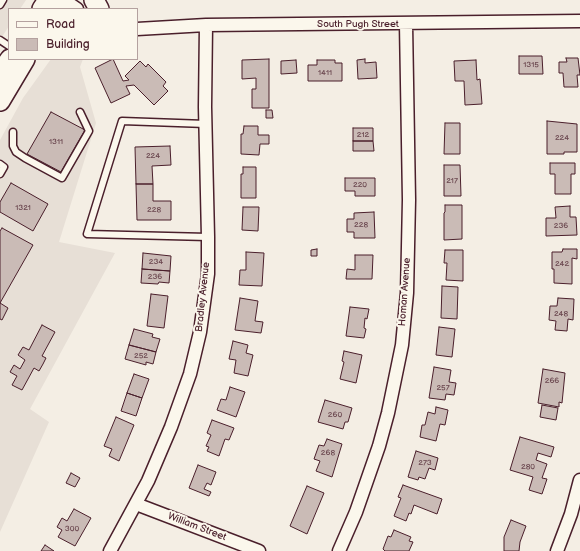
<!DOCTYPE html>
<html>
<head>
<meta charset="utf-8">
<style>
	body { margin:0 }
	#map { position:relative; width:580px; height:551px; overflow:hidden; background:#f4eee4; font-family:"Balsamiq Sans",sans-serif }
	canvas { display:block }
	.legend { position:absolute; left:8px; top:8px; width:130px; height:52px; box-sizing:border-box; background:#fbf7ec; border:1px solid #b4a19f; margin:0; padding:5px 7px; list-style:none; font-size:12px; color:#4a1f2b }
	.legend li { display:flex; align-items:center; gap:8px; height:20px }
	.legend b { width:20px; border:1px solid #b4a19f }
</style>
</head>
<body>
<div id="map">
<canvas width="580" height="551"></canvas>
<ul class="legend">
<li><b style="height:5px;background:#fbf7ec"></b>Road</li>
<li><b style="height:11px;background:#cabbb6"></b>Building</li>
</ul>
</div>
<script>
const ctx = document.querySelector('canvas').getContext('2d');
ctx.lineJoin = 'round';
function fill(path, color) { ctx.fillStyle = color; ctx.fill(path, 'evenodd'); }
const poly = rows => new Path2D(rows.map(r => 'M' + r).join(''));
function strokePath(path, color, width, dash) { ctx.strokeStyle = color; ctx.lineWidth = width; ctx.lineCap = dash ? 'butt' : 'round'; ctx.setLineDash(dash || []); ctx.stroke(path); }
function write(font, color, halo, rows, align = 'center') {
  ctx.font = font + ' "Balsamiq Sans",sans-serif'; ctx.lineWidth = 4; ctx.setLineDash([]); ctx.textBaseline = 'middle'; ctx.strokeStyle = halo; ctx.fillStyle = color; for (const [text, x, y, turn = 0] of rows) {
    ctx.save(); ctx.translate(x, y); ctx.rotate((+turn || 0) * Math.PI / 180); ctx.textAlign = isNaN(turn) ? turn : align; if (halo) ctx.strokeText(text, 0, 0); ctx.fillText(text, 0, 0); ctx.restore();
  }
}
fill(poly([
	[0,0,26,0,20,9,9,9,9,26,0,40],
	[51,59,83,59,80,67,96,123,59,242,115,253,30,409,49,422,0,532,0,140,23,98]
]), '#e7dfd6');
const building = poly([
	[519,56,542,56,543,74,519,74,519,56],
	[566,58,578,58,580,75,577,75,578,87,564,87,563,73,559,73,559,62,567,62,566,58],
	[113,59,123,81,129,80,125,76,140,61,146,67,148,64,166,82,163,86,168,91,154,105,134,85,126,86,130,94,111,103,95,68,113,59],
	[269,59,269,108,252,108,252,89,256,89,256,78,242,79,242,60,269,59],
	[365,59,365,63,376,62,377,78,358,79,357,60,365,59],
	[296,60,297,73,281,74,281,61,296,60],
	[317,60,335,60,335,63,342,63,342,81,308,81,308,65,317,65,317,60],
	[476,60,477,80,480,79,482,104,465,105,464,81,455,81,454,61,476,60],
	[266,110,272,110,273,118,266,118,266,110],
	[51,112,85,130,61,172,27,154,51,112],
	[547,121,577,124,577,152,564,152,564,154,547,154,547,121],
	[445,123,460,123,460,154,444,154,445,123],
	[244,126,258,126,258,135,269,135,269,144,260,144,259,155,241,154,241,134,243,134,244,126],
	[353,128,373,128,373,141,353,141,353,128],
	[353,141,373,141,374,151,353,151,353,141],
	[170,146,171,165,152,166,153,184,136,184,135,147,170,146],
	[550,163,575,163,575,174,571,174,571,194,555,194,555,174,550,174,550,163],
	[444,165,460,165,461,196,444,196,444,165],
	[243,167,256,167,256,198,241,198,241,174,243,174,243,167],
	[345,178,375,178,375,196,355,196,355,191,345,191,345,178],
	[11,183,48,204,33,231,0,212,0,202,11,183],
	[136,184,153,184,153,201,171,201,171,220,137,220,136,184],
	[445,205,462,205,462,239,444,240,444,213,445,212,445,205],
	[570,206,570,217,576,217,577,235,546,236,546,218,556,218,555,207,570,206],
	[243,207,259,207,258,231,242,230,243,207],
	[374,212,375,238,354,238,354,232,347,232,347,219,354,219,354,213,374,212],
	[2,228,33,245,0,303,0,231,2,228],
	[317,249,317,256,311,256,311,250,317,249],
	[563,249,577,249,577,259,572,258,572,284,554,283,554,269,552,269,552,252,562,252,563,249],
	[445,250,463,250,463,281,446,280,447,263,444,263,445,250],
	[246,252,264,253,262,286,239,285,240,270,246,270,246,252],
	[143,253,171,256,170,271,142,269,143,253],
	[355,255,373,255,372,279,346,279,347,269,355,270,355,255],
	[142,269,170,271,169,283,159,282,158,284,141,283,142,269],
	[442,286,458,287,457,319,441,318,442,286],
	[151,294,168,296,164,328,147,326,151,294],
	[240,298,258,301,255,321,263,322,261,333,235,330,240,298],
	[558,298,574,299,573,320,568,319,567,331,555,330,556,321,549,320,550,306,557,306,558,298],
	[0,303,8,308,2,320,0,319,0,303],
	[350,307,369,309,367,319,365,318,364,328,366,329,364,338,346,336,350,307],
	[42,325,55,332,42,356,46,358,43,364,39,371,34,368,22,390,12,385,17,376,10,372,14,365,20,369,25,360,18,355,23,347,29,350,42,325],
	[439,327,455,329,452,357,436,355,439,327],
	[134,329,153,334,152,337,160,339,156,352,129,345,134,329],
	[233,341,248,345,246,353,253,355,248,376,234,373,236,360,229,359,233,341],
	[129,345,156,352,153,364,146,362,146,365,125,359,129,345],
	[344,351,362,355,356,383,340,379,344,362,342,361,344,351],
	[434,367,451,370,449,382,456,383,454,395,446,394,445,400,429,398,434,367],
	[543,369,565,373,562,403,559,402,559,407,538,403,543,369],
	[134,374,149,379,142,398,127,393,134,374],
	[230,387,245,392,236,417,217,410,221,399,226,400,230,387],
	[127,393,142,398,136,416,121,411,127,393],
	[325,400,352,408,348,422,345,422,343,429,318,422,325,400],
	[542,405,558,408,556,420,540,417,542,405],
	[436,407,448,410,445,425,440,424,436,441,420,437,422,425,425,425,428,412,435,414,436,407],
	[116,417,134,425,119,461,109,456,112,449,104,446,116,417],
	[212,420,234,428,229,440,225,439,219,456,207,451,209,447,206,446,211,435,207,433,212,420],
	[520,437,554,447,551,457,538,453,536,460,547,464,542,478,547,479,542,494,529,490,533,477,510,470,520,437],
	[327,439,342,444,332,477,316,471,320,461,314,459,319,445,324,446,327,439],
	[416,451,438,458,435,470,429,468,425,479,419,477,418,480,408,477,416,451],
	[198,465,216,472,211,485,207,483,204,489,211,492,209,496,189,488,198,465],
	[71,473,80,478,75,487,66,483,71,473],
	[403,485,442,499,437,514,414,505,411,514,409,513,406,521,394,516,401,498,398,497,403,485],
	[307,486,324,493,307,534,290,526,307,486],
	[74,509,91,518,75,546,58,537,62,530,57,527,62,518,67,521,74,509],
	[511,520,526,526,520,542,519,551,504,551,504,537,511,520],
	[394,530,411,537,409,541,413,542,409,551,385,551,383,549,388,536,391,537,394,530],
	[45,545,54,551,41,551,45,545]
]);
fill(building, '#cabbb6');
strokePath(building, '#4a1f2b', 1);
const lane = poly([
	[0,5,3,0],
	[0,40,9,46],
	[206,124,122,121,87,234,208,237],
	[13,132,13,146,16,152,25,158,62,178,89,131,80,112],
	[0,164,4,167,0,174]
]);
const street = poly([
	[64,0,77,9],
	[137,29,206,25,580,21],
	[136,504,259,551],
	[110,551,148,481,171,427,190,374,200,332,208,274,208,237,205,107,206,25],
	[339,551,356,512,379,446,388,413,402,345,407,293,409,200,406,24],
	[557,551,571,514,580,480]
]);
const primary = poly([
	[94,0,99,9],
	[42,9,48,0],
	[57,9,63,0],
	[0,74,10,59],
	[0,101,25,59]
]);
strokePath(lane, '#4a1f2b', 9);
strokePath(street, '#4a1f2b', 15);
strokePath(primary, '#4a1f2b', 22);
strokePath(lane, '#fbf7ec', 6);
strokePath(street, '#fbf7ec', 12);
strokePath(primary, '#fbf7ec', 19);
write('8px', '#6a464e', null, [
	["1315",531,65],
	["1411",325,73],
	["212",363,135],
	["224",562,138],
	["1311",56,142],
	["224",153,156],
	["217",452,181],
	["220",360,185],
	["1321",23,208],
	["228",154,210],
	["228",361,225],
	["236",561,226],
	["234",156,262],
	["242",562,264],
	["236",155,277],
	["248",561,314],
	["252",141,356],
	["266",552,381],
	["257",443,388],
	["260",335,415],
	["268",328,453],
	["273",425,463],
	["280",528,467],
	["300",72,529]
]);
write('10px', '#4a1f2b', '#fbf7ec', [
	["South Pugh Street",358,24],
	["Homan Avenue",405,292,-86],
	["Bradley Avenue",203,297,-84],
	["William Street",197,527,21]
]);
</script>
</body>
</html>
